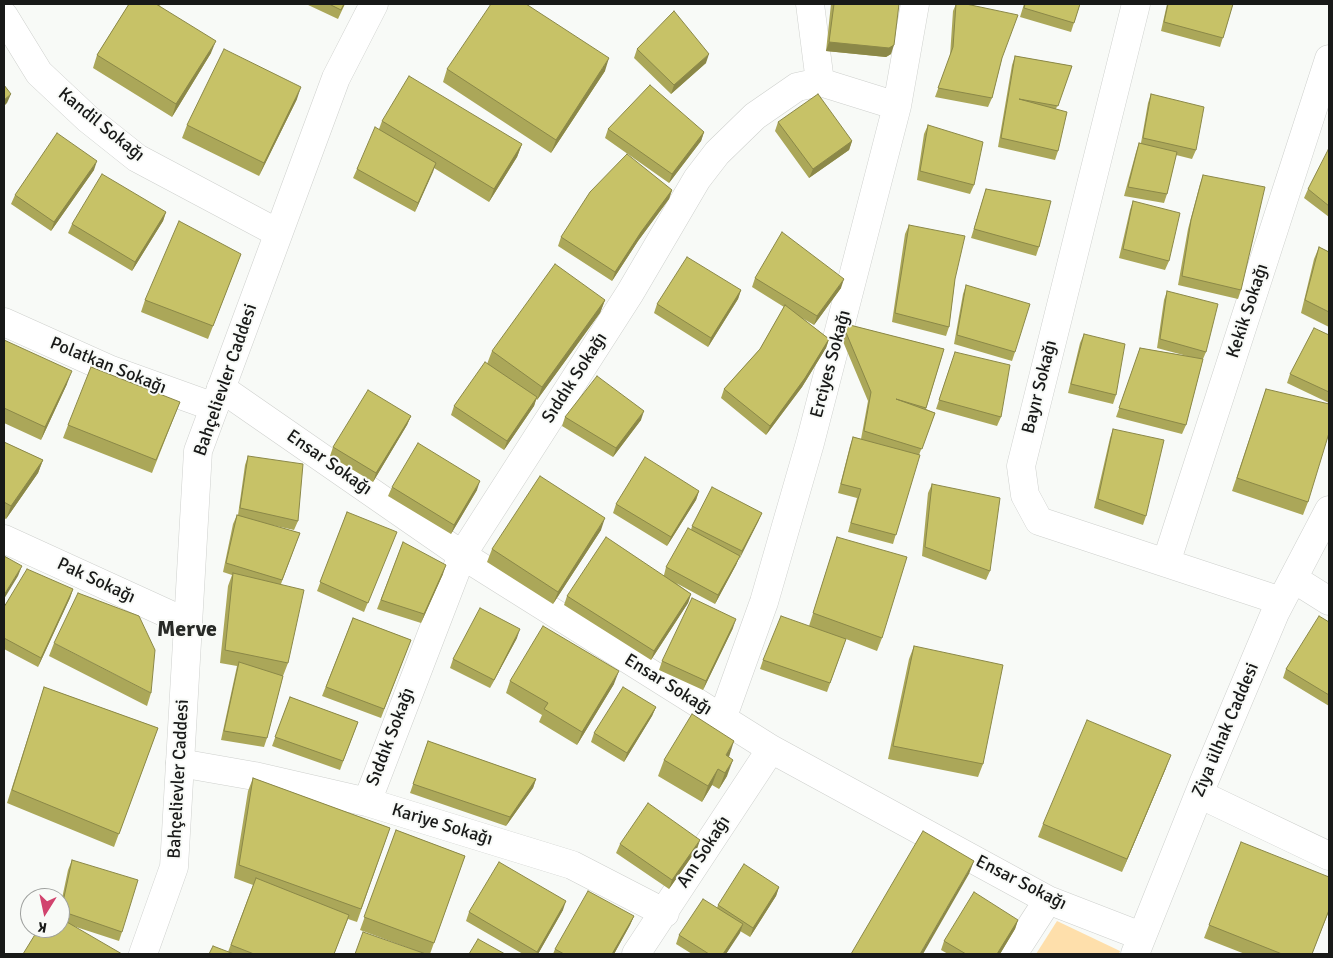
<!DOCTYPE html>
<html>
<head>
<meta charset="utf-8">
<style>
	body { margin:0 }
	#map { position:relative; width:1333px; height:958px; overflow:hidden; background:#f8faf7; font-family:Signika,sans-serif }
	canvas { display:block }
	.frame { position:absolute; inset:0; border:5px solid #181918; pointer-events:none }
	.north { position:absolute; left:20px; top:888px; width:50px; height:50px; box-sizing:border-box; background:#f8faf7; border:1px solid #9ea09e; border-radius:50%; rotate:190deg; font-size:14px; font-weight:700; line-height:20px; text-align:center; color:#181918 }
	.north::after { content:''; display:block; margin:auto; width:18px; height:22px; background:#d1436e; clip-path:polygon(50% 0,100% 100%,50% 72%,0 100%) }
</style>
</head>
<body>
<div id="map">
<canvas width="1333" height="958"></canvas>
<div class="frame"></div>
<div class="north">K</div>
</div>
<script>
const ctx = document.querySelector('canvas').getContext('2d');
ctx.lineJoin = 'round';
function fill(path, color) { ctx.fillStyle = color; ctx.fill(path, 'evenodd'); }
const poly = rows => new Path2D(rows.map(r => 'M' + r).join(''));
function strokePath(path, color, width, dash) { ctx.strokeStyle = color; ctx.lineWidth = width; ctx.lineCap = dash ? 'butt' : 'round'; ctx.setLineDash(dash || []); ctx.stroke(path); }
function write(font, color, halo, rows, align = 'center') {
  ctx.font = font + ' Signika,sans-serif'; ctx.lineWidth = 4; ctx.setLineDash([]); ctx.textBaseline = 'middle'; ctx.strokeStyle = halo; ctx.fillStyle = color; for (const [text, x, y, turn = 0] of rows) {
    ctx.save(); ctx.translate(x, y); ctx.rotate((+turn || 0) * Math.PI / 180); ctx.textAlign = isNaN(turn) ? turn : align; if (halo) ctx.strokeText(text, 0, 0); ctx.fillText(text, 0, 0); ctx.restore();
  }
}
fill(poly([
	[1057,921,1120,951,1119,954,1036,954]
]), '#fedfab');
const minor = poly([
	[810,4,820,82],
	[1136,4,1021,466,1025,495,1039,521,1281,601],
	[4,16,39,73,88,119,137,158,278,233],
	[4,322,111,370,214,407],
	[221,388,462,555,771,749,1048,900,1141,936],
	[4,539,188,623],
	[1166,563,1329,59],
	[1294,579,1329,601],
	[722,719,764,602,810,443,897,106,915,4],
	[180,763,254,776,367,802,572,865,665,913],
	[1199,794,1329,856],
	[367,802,462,555,630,293,697,179,717,153,755,116,797,87,820,82,897,106],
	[636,954,771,749],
	[1013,954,1048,900],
	[1135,954,1203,784,1275,613,1329,510]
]);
const major = poly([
	[143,954,174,867,198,451,336,78,374,4]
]);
strokePath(minor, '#ced0cd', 29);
strokePath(major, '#ced0cd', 29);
strokePath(minor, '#fff', 28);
strokePath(major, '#fff', 28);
fill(poly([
	[129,4,162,4,159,6,211,53,172,117,93,68,97,55],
	[306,4,345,4,338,19],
	[831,4,899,4,891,54,886,57,826,51],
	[956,4,966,4,1002,58,992,98,988,107,935,97,950,56,953,11],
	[1024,4,1080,4,1071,32,1020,17],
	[1167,4,1233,4,1220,47,1161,31],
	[637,49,706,63,671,94,634,58],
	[1015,56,1072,66,1056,109,1058,151,1055,160,998,147,1012,65],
	[447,69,605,71,551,153,443,82],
	[1151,94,1196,150,1192,159,1176,155,1167,194,1164,203,1124,196,1136,152,1139,143,1141,143,1148,103],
	[297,99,259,176,182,138,187,125],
	[382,121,522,144,517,157,489,202,434,168,415,212,353,178,357,169,379,129],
	[778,122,852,141,849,150,809,178,775,131],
	[928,125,974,185,970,194,917,180,924,134],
	[608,129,704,132,701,141,669,183,605,138],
	[1329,151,1329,217,1304,198,1308,189],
	[94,170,51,231,11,204,15,195],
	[1203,175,1241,290,1238,299,1178,285,1188,229,1200,184],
	[986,189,1039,247,1036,256,971,238],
	[672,190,669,199,638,241,612,281,558,246,561,237],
	[1133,201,1169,261,1165,270,1119,258,1130,210],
	[166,212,163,221,132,271,68,233,72,224],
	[909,225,955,279,949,327,946,336,892,322,905,234],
	[1319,247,1329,252,1329,327,1301,313,1314,259],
	[241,254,208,339,141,312,145,300],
	[755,278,841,288,814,325,802,318,829,339,826,348,802,387,766,435,721,398,724,389,760,349,784,307,752,287],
	[966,285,1015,352,1012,361,954,344,963,294],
	[741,290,738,299,708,347,654,313,657,304],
	[1167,291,1206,352,1203,359,1186,425,1182,434,1116,417,1140,348,1187,356,1157,348,1164,300],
	[605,300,600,313,537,400,536,399,534,406,504,450,451,415,454,406,487,364,492,351],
	[842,323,944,349,926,409,935,413,919,455,893,544,848,532,857,498,838,493,850,446,853,437,861,439,868,401,839,332],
	[1084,334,1116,395,1113,404,1068,393,1080,343],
	[1329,335,1329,403,1287,383,1290,374],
	[4,340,67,384,41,440,4,423],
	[952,361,1001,417,997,426,936,409],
	[1266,389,1308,502,1303,515,1232,491],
	[180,402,152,473,63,438,68,425],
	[411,416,407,425,373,482,330,456,333,447],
	[565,417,641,420,613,457,562,426],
	[1113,429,1146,516,1143,525,1094,508,1110,438],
	[4,442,43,460,38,473,6,519,4,518],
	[248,456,298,521,294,530,267,524,300,533,281,584,288,663,283,676,267,738,264,747,221,740,237,666,220,663,228,586,232,575,223,572,233,524,237,515,238,515,245,465],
	[932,484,990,571,986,580,922,556,928,493],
	[392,487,477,490,451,534,388,496],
	[699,491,696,500,667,546,613,513,616,504],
	[347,512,393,541,364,612,317,591],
	[762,513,758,522,738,560,736,565,715,604,676,583,691,594,688,603,651,660,564,605,567,596,664,575,666,567,691,530,692,526],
	[601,530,553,604,487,562,492,549],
	[837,537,882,638,877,651,846,639,827,692,760,669,763,660,809,626],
	[403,542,443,574,421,623,377,609],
	[73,589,70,598,38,667,4,649,4,607],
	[353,618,411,640,381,718,322,696],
	[1329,622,1329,706,1283,678,1286,669],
	[733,628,703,690,659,670,662,661],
	[517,638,490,688,450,668,453,659],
	[54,643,151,693,147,706,49,656],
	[914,646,983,764,978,777,888,759,909,659],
	[510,681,614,684,577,745,539,722,542,715,506,693],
	[44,687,158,728,114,847,7,803],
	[290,697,358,722,340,770,272,746],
	[656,707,652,716,624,762,591,742,594,733],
	[428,741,536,779,533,788,506,826,410,793],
	[729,757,727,776,719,789,712,785,702,802,658,776,664,760],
	[1166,768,1122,872,1038,837,1043,824],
	[253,778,390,828,357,922,348,919,334,954,209,954,228,952,253,885,234,878,248,791],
	[396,830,465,856,430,954,355,954,425,954,360,930],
	[620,844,697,849,669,889,616,853],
	[72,860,122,932,119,941,73,926,60,928,60,908,68,870],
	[779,887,776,896,750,937,740,931,726,954,692,954,676,944,679,935,717,908,718,905],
	[563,910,538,954,523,954,466,921,469,912],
	[1329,911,1312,954,1245,954,1204,938,1209,925],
	[634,916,630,925,614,954,553,954,555,949],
	[1018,920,1015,929,1000,954,948,954,941,950,944,941]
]), '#aba759');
fill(poly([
	[216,41,211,53,172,117,176,104],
	[829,42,894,45,891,54,886,57,826,51],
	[709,54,706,63,671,94,674,85],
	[609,58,605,71,551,153,556,140],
	[301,87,297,99,259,176,264,163],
	[11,94,7,103,4,106,4,100],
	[704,132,701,141,669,183,672,174],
	[852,141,849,150,809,178,813,169],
	[522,144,517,157,489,202,494,189],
	[97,161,94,170,51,231,54,222],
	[436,163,433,172,415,212,418,203],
	[672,190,669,199,638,241,612,281,615,272,641,232],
	[166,212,163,221,132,271,135,262],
	[844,279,841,288,814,325,817,316],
	[741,290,738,299,708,347,711,338],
	[605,300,600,313,537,400,542,387],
	[829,339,826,348,802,387,766,435,770,426],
	[72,371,67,384,41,440,45,427],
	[537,397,534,406,504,450,507,441],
	[644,411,641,420,613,457,616,448],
	[411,416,407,425,373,482,376,473],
	[43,460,38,473,6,519,11,506],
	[480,481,477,490,451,534,454,525],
	[699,491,696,500,667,546,671,537],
	[762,513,758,522,739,560,742,551],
	[605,518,601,530,553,604,558,592],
	[740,556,736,565,715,604,718,595],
	[446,565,443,574,421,623,424,614],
	[22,566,18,576,4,599,4,595],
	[73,589,70,598,38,667,41,658],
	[691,594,688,603,651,660,654,651],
	[736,619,733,628,703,690,706,681],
	[520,629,517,638,490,688,494,680],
	[619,671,614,684,577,745,582,732],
	[656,707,652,716,624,762,627,753],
	[734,741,729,757,720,771,726,755],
	[1171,755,1166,768,1122,872,1127,859],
	[733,760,727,776,719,789,725,773],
	[718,769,712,785,702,802,708,786],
	[536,779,533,788,506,826,510,817],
	[700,840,697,849,669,889,672,880],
	[974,861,969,874,923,954,920,954],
	[779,887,776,896,750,937,753,928],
	[566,901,563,910,538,954,536,954],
	[634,916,630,925,614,954,612,954],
	[1018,920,1015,929,1000,954,997,954],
	[743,924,740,933,726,954,723,954]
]), '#8b8848');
const building = poly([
	[129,4,156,4,216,41,176,104,97,55,129,4],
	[329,4,344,4,341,10,329,4],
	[491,4,526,4,609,58,556,140,447,69,491,4],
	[834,4,899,4,894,45,889,48,829,42,834,4],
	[956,4,966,4,1018,15,1002,58,992,98,938,88,953,47,956,4],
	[1025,4,1080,4,1074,23,1024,8,1025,4],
	[1168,4,1233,4,1223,38,1164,22,1168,4],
	[674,11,709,54,674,85,637,49,674,11],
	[224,49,301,87,264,163,187,125,224,49],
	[1015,56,1072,66,1058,106,1019,99,1067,112,1058,151,1001,138,1015,56],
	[409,76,522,144,494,189,382,121,409,76],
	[4,85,11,94,4,100,4,85],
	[650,85,704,132,672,174,608,129,650,85],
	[818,94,852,141,813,169,778,122,818,94],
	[1151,94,1204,107,1196,150,1143,138,1151,94],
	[928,125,983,142,974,185,920,171,928,125],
	[375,127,436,163,418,203,357,169,375,127],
	[57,133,97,161,54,222,15,195,57,133],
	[1139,143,1177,152,1167,194,1128,187,1139,143],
	[1328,150,1329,151,1329,206,1308,189,1328,150],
	[627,154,672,190,641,232,615,272,561,237,590,192,627,154],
	[102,174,166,212,135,262,72,224,102,174],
	[1203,175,1265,187,1241,290,1182,276,1191,220,1203,175],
	[986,189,1051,201,1039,247,974,229,986,189],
	[1133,201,1180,213,1169,261,1123,249,1133,201],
	[179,221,241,254,213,326,145,300,179,221],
	[909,225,965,236,955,279,949,327,895,313,909,225],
	[782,232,844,279,817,316,755,278,782,232],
	[1319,247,1329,252,1329,312,1305,300,1319,247],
	[687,257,741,290,711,338,657,304,687,257],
	[555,264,605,300,542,387,492,351,555,264],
	[966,285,1030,304,1015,352,957,335,966,285],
	[1167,291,1218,304,1206,352,1160,339,1167,291],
	[785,305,829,339,805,378,770,426,724,389,760,349,785,305],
	[842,323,944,349,926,408,896,399,935,413,922,449,864,431,871,392,842,323],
	[1314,328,1329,335,1329,392,1290,374,1314,328],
	[1084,334,1125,344,1116,395,1071,384,1084,334],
	[4,340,72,371,45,427,4,408,4,340],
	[1140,348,1203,359,1186,425,1119,408,1140,348],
	[955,352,1010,365,1001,417,939,400,955,352],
	[485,362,537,397,507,441,454,406,485,362],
	[91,367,180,402,156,460,68,425,91,367],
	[597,376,644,411,616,448,565,417,597,376],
	[1266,389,1329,404,1329,433,1308,502,1237,478,1266,389],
	[368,390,411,416,376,473,333,447,368,390],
	[1113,429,1164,440,1146,516,1098,499,1113,429],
	[853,437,920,455,896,535,851,523,861,489,841,484,853,437],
	[4,442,43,460,11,506,4,502,4,442],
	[418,443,480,481,454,525,392,487,418,443],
	[248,456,303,464,298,521,240,508,248,456],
	[645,457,699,491,671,537,616,504,645,457],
	[540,476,605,518,558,592,492,549,540,476],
	[932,484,1000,498,990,571,925,547,932,484],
	[712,487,762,513,742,551,692,526,712,487],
	[347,512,397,532,368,603,320,582,347,512],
	[237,515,300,533,282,580,226,563,237,515],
	[688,528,740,556,718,595,666,567,688,528],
	[606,537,691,594,654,651,567,596,606,537],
	[837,537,907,557,882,638,813,613,837,537],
	[403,542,446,565,424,614,381,600,403,542],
	[4,556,22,566,4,595,4,556],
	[27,569,73,589,41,658,4,638,4,607,27,569],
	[233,573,304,590,288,663,225,650,233,573],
	[78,593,139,616,155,650,151,693,54,643,78,593],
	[692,598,736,619,706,681,662,661,692,598],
	[480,608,520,629,494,680,453,659,480,608],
	[781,616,846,639,830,683,763,660,781,616],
	[1319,616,1329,622,1329,695,1286,669,1319,616],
	[353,618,411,640,384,709,326,687,353,618],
	[543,626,619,671,582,732,544,709,548,703,510,681,543,626],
	[914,646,1003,665,983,764,893,746,914,646],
	[239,662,283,676,267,738,224,731,239,662],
	[44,687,158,728,119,834,12,790,44,687],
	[623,687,656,707,627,753,594,733,623,687],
	[290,697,358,722,343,761,275,737,290,697],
	[692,714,734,741,726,755,733,760,725,773,718,769,708,786,664,760,692,714],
	[1087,720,1171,755,1127,859,1043,824,1087,720],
	[428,741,536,779,510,817,413,784,428,741],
	[253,778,390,828,361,909,239,865,253,778],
	[648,803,700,840,672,880,620,844,648,803],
	[396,830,465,856,434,943,364,917,396,830],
	[923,831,974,861,920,954,851,954,923,831],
	[1241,842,1329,877,1329,910,1312,954,1282,954,1209,925,1241,842],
	[72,860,138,880,122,932,61,911,72,860],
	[499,862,566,901,537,952,469,912,499,862],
	[744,864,779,887,753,928,718,905,744,864],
	[256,878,349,915,334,954,254,954,231,945,256,878],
	[588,891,634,916,612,954,564,954,555,949,588,891],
	[974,892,1018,920,997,954,966,954,944,941,974,892],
	[703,899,743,924,723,954,709,954,679,935,703,899],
	[60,918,122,954,23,954,39,928,60,928,60,918],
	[363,932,426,954,355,954,363,932],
	[478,939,505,954,469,954,478,939],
	[213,946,234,954,209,954,213,946]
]);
fill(building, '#c7c267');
strokePath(building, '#8b8848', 1);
write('18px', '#181918', '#f8faf7', [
	["Kandil Sokağı",101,125,39],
	["Kekik Sokağı",1248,311,-72],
	["Erciyes Sokağı",831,364,-75],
	["Polatkan Sokağı",108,366,22],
	["Sıddık Sokağı",575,378,-57],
	["Bahçelievler Caddesi",226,380,-71],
	["Bayır Sokağı",1040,387,-76],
	["Ensar Sokağı",329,463,35],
	["Pak Sokağı",96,581,25],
	["Ensar Sokağı",668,685,32],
	["Ziya ülhak Caddesi",1226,730,-67],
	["Sıddık Sokağı",391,737,-69],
	["Bahçelievler Caddesi",179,779,-87],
	["Kariye Sokağı",442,825,17],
	["Anı Sokağı",704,852,-57],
	["Ensar Sokağı",1021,883,27]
]);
write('bold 22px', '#282a27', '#f8faf7', [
	["Merve",187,630]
]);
</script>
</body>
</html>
